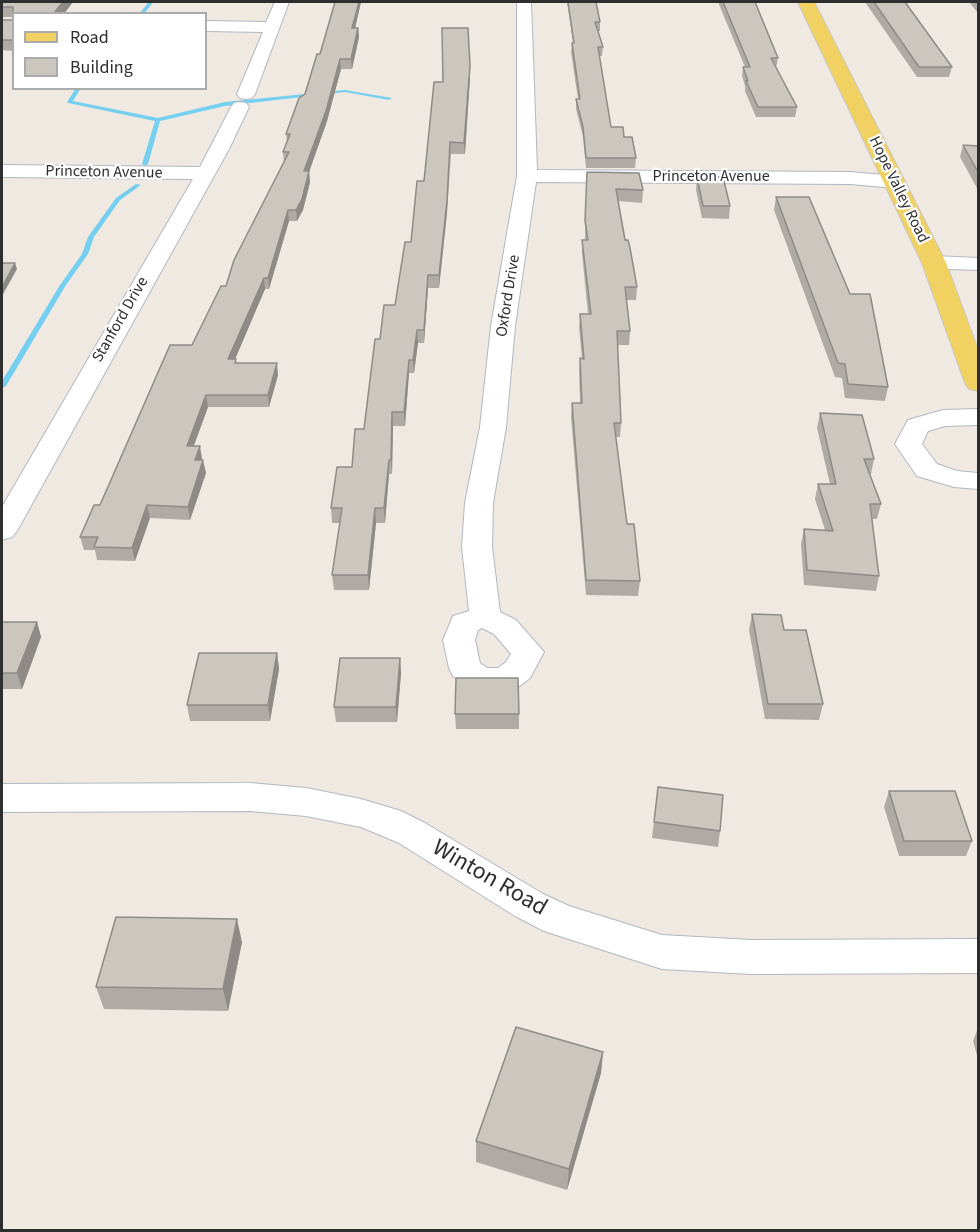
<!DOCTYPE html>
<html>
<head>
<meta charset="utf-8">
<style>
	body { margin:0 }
	#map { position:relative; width:980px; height:1232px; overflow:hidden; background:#efe9e1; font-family:"Source Sans 3",sans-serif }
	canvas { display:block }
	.frame { position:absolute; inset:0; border:3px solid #2e2e2e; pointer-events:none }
	.legend { position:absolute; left:12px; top:12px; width:195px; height:78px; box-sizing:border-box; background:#fff; border:2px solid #ababab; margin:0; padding:8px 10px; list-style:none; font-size:18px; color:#2e2e2e }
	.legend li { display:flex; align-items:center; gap:12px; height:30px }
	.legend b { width:30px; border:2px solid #ababab }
</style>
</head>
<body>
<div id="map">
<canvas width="980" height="1232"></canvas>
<div class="frame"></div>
<ul class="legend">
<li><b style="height:8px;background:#f2d163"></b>Road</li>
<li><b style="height:16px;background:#cbc7bf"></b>Building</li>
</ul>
</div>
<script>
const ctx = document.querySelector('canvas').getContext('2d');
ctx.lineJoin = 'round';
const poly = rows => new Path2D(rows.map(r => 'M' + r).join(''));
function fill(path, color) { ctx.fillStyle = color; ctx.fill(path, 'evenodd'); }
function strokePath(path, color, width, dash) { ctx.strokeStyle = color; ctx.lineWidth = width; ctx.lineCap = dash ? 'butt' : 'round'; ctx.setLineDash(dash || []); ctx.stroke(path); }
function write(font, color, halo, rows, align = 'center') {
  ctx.font = font + ' "Source Sans 3",sans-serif'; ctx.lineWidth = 4.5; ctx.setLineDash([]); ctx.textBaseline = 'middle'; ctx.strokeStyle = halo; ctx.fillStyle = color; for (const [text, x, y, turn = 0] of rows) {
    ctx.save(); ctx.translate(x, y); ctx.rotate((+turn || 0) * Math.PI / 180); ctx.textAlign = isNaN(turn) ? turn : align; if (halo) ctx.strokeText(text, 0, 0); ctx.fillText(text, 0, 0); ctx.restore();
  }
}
fill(poly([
	[149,2,153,2,144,14,139,14,149,2],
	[76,88,81,88,73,101,158,118,225,102,345,90,392,98,389,100,345,92,225,106,160,121,148,164,145,166,142,164,155,121,68,103,67,102,76,88],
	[136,184,141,185,120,200,94,237,88,254,66,285,6,386,2,388,2,381,60,285,82,254,88,237,116,198,136,184]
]), '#75cff0');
const minor = poly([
	[275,2,289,2,255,94,252,98,246,99,240,98,237,94,263,32,206,31,206,21,266,22,275,2],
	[517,2,531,2,537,170,850,172,895,176,902,178,905,182,902,186,895,188,850,184,536,182,515,326,506,427,493,503,492,547,500,612,516,620,544,652,530,678,517,688,505,691,480,690,468,687,453,676,449,668,443,640,453,616,469,611,462,547,465,503,480,427,491,326,517,176,517,2],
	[482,628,494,634,511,654,506,662,498,668,487,668,480,663,475,640,478,630,482,628],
	[240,102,246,103,249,107,229,149,17,531,12,537,2,540,2,507,193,179,2,177,2,165,200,167,231,107,234,103,240,102],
	[934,256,978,258,978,270,926,268,923,263,926,258,934,256],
	[978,409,978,425,945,426,928,431,922,444,937,464,957,471,978,473,978,489,954,487,917,476,895,444,908,420,943,410,978,409],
	[250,783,306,788,361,799,401,811,425,823,543,894,569,906,662,935,751,940,978,939,978,973,751,974,662,969,544,931,515,916,399,843,361,827,306,816,250,811,2,812,2,784,250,783]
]);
const major = poly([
	[798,2,814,2,946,263,978,350,978,391,969,389,965,383,922,263,798,2]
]);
strokePath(minor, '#b4b7c1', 2);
strokePath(major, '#c9c9c9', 2);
fill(minor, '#fff');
fill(major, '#f2d163');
fill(poly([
	[2,2,73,2,14,14,14,51,2,50,2,20,13,20,13,17,2,17],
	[361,2,355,28,358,28,359,37,352,69,341,69,327,121,309,172,310,182,303,210,297,221,289,221,269,289,265,289,235,359,237,363,278,375,269,407,208,407,194,446,202,459,206,473,190,520,150,518,135,561,97,560,95,550,84,550,80,537,100,505,226,286,284,162,283,152,287,142,286,134,305,94,320,54],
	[567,2,596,2,600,22,600,31,598,31,603,47,602,56,599,56,611,127,624,137,636,158,635,168,586,168,583,137,576,109,576,99,578,99,571,52,572,43,573,43],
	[718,2,755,2,778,58,776,68,797,107,795,117,756,117,745,91,745,86,742,76,743,67,745,67],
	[865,2,905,2,952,67,949,77,917,77],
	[969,2,978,2,978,13],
	[470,77,465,154,451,154,447,213,439,288,428,288,424,343,418,343,414,373,409,373,405,426,393,426,392,474,389,474,385,523,376,523,369,590,334,590,332,575,340,523,332,523,331,508,352,467,364,429,380,339,395,305,411,242,443,82],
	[963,145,978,146,978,190,960,157],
	[587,172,643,190,642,203,618,201,625,240,637,287,636,300,626,300,630,331,629,345,617,345,621,423,620,437,616,437,627,524,640,581,638,596,586,595,571,417,572,403,580,403,579,372,580,358,582,358,579,328,580,314,588,314,582,253,582,240,585,240,585,234],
	[697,177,730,206,729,219,702,218,696,190],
	[776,197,888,387,885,401,845,398,842,378,835,377,774,210],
	[820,413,874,459,871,474,870,474,881,504,877,519,872,519,879,576,876,591,804,585,801,544,804,529,825,530,815,499,818,484,830,484,817,428],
	[752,614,823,704,819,720,765,719,749,630],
	[2,622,37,622,41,637,22,689,2,689],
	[277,653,279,669,270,721,190,721,187,705],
	[400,658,401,673,397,722,336,722,334,707],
	[455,714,519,714,519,729,456,729],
	[658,787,720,831,718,847,652,838],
	[889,791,972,841,966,856,899,856,884,807],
	[242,942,228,1011,104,1009,96,987],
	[978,1028,978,1059,973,1041],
	[603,1052,601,1073,567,1190,476,1162,476,1141]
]), '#afaba4');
fill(poly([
	[63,2,73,2,64,14,53,14],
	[359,2,361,2,353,37,352,28],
	[358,28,359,37,352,69,351,59],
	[340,59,341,69,327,121,309,172,310,182,303,210,297,221,296,210,304,171],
	[470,66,470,77,465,154,464,143],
	[450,142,447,213,439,288,439,275],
	[288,210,289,221,269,289,268,278],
	[15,263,17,269,2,296,2,287],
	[428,275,428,288,424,343,424,330],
	[264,278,265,289,230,371,228,359],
	[417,330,418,343,414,373,413,360],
	[409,360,409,373,405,426,404,412],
	[277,363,278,375,269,407,268,395],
	[206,395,208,407,189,458,187,446],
	[392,412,393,426,392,474,391,460],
	[200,446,202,459,197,472,195,460],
	[203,460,206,473,190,520,188,507],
	[389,460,389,474,385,523,384,508],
	[147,505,150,518,135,561,132,548],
	[375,508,376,523,369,590,368,575],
	[37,622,41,637,22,689,17,673],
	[277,653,279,669,270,721,268,705],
	[400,658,401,673,397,722,396,707],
	[237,919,242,942,228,1011,223,989],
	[603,1052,601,1073,567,1190,569,1169]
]), '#8e8b86');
const building = poly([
	[2,2,63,2,53,14,14,14,14,40,2,40,2,20,13,20,13,7,2,7,2,2],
	[335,2,359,2,352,28,358,28,351,59,340,59,326,111,304,171,309,171,302,199,296,210,288,210,268,278,264,278,228,359,236,359,235,363,277,363,268,395,206,395,187,446,200,446,195,460,203,460,188,507,147,505,132,548,94,547,98,537,80,537,94,505,100,505,170,345,192,345,221,286,226,286,234,260,289,152,283,152,290,134,286,134,299,98,305,94,317,54,320,54,335,2],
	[568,2,596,2,600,22,595,22,603,47,598,47,611,127,623,127,624,137,632,137,636,158,586,158,583,127,576,99,580,99,572,43,574,43,568,2],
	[723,2,755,2,778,58,771,58,797,107,758,107,746,81,748,81,743,67,750,67,723,2],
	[874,2,905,2,952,67,919,67,874,2],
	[442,28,468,28,470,66,464,143,450,142,447,201,439,275,428,275,424,330,417,330,413,360,409,360,404,412,392,412,391,460,389,460,384,508,375,508,368,575,332,575,342,508,331,508,337,467,352,467,355,429,364,429,375,339,380,339,384,305,395,305,405,242,411,242,417,181,424,181,434,82,443,82,442,28],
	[963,145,978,146,978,172,963,145],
	[587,172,639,173,643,190,616,189,625,240,628,240,630,248,637,287,625,287,630,331,617,331,621,423,614,423,627,524,634,524,640,581,586,580,572,403,582,403,580,358,584,359,580,314,591,314,582,240,588,240,585,221,587,172],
	[697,177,723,177,730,206,703,206,697,177],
	[776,197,809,197,850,294,870,294,888,387,848,384,845,364,838,363,776,197],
	[2,263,15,263,2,287,2,263],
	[820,413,862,415,874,459,864,459,881,504,870,504,879,576,807,570,804,529,833,531,818,484,836,484,820,413],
	[752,614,781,615,784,630,806,630,823,704,768,704,752,614],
	[2,622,37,622,17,673,2,673,2,622],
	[199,653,277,653,268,705,187,705,199,653],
	[340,658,400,658,396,707,334,707,340,658],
	[456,678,518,678,519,714,455,714,456,678],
	[658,787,723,795,720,831,654,822,658,787],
	[889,791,955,791,972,841,904,841,889,791],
	[116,917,237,919,223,989,96,987,116,917],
	[516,1027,603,1052,569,1169,476,1141,516,1027]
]);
fill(building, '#cbc7bf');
strokePath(building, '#8e8b86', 1.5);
write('16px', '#2e2e2e', '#fff', [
	["Princeton Avenue",104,173,1],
	["Princeton Avenue",711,177],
	["Hope Valley Road",898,190,64],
	["Oxford Drive",509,296,-81],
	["Stanford Drive",121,320,-60]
]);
write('24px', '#2e2e2e', '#fff', [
	["Winton Road",489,879,30]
]);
</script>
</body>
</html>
